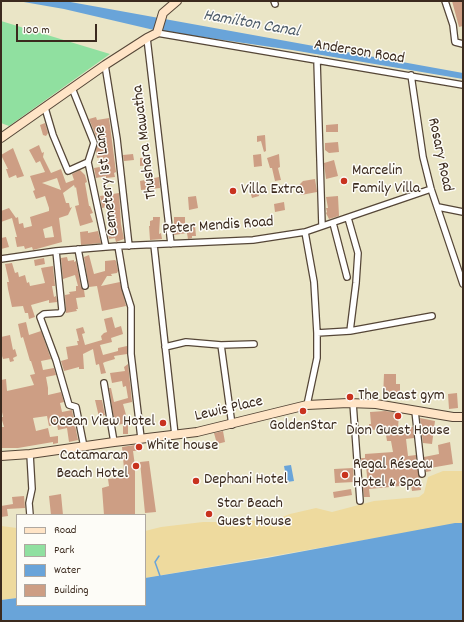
<!DOCTYPE html>
<html>
<head>
<meta charset="utf-8">
<style>
	body { margin:0 }
	#map { position:relative; width:464px; height:622px; overflow:hidden; background:#eae5c6; font-family:Dekko,sans-serif }
	canvas { display:block }
	.frame { position:absolute; inset:0; border:2px solid #3b2a1e; pointer-events:none }
	.legend { position:absolute; left:16px; top:514px; width:130px; height:92px; box-sizing:border-box; background:#fdfcf7; border:1px solid #afa8a0; margin:0; padding:5px 7px; list-style:none; font-size:12px; color:#3b2a1e }
	.legend li { display:flex; align-items:center; gap:8px; height:20px }
	.legend b { width:20px; border:1px solid #afa8a0 }
	.scale { position:absolute; left:16px; top:24px; width:81px; height:18px; box-sizing:border-box; border:2px solid #3b2a1e; border-top:0; padding-left:5px; font-size:12px; line-height:14px; white-space:nowrap; color:#3b2a1e; -webkit-text-stroke:3px #fdfcf7; paint-order:stroke }
</style>
</head>
<body>
<div id="map">
<canvas width="464" height="622"></canvas>
<div class="frame"></div>
<ul class="legend">
<li><b style="height:5px;background:#ffe4c6"></b>Road</li>
<li><b style="height:11px;background:#90e0a0"></b>Park</li>
<li><b style="height:11px;background:#69a4d9"></b>Water</li>
<li><b style="height:11px;background:#cd9e84"></b>Building</li>
</ul>
<div class="scale">100 m</div>
</div>
<script>
const ctx = document.querySelector('canvas').getContext('2d');
ctx.lineJoin = 'round';
function fill(path, color) { ctx.fillStyle = color; ctx.fill(path, 'evenodd'); }
const poly = rows => new Path2D(rows.map(r => 'M' + r).join(''));
function strokePath(path, color, width, dash) { ctx.strokeStyle = color; ctx.lineWidth = width; ctx.lineCap = dash ? 'butt' : 'round'; ctx.setLineDash(dash || []); ctx.stroke(path); }
function write(font, color, halo, rows, align = 'center') {
  ctx.font = font + ' Dekko,sans-serif'; ctx.lineWidth = 3; ctx.setLineDash([]); ctx.textBaseline = 'middle'; ctx.strokeStyle = halo; ctx.fillStyle = color; for (const [text, x, y, turn = 0] of rows) {
    ctx.save(); ctx.translate(x, y); ctx.rotate((+turn || 0) * Math.PI / 180); ctx.textAlign = isNaN(turn) ? turn : align; if (halo) ctx.strokeText(text, 0, 0); ctx.fillText(text, 0, 0); ctx.restore();
  }
}
fill(poly([
	[1,21,110,54,9,126,1,123]
]), '#90e0a0');
fill(poly([
	[443,471,463,471,463,523,145,578,145,531,161,527,203,522,237,522,277,519,290,514,316,508,332,512,374,501,419,497,424,493,428,477],
	[1,526,17,528,17,598,1,600]
]), '#eeda9e');
fill(poly([
	[18,1,65,1,463,73,463,79,292,50,154,30,64,9],
	[291,465,294,481,287,482,284,466],
	[455,523,463,523,463,621,1,621,1,600,17,598,17,605,145,605,145,578,267,558]
]), '#69a4d9');
strokePath(poly([
	[159,556,155,562,160,576]
]), '#69a4d9', 1.5);
fill(poly([
	[452,1,462,1,463,26,459,27],
	[96,117,97,120,109,118,116,172,114,173,115,177,106,178,106,176,96,178,94,168,105,166,103,157,97,158,96,150,98,141,89,119],
	[45,123,48,133,46,136,43,135,40,125],
	[338,124,338,132,326,132,326,125],
	[265,135,266,151,264,152,261,141,257,142,257,136],
	[338,142,339,152,329,153,325,150,325,143],
	[39,145,42,153,44,152,43,157,51,173,61,169,66,183,74,180,72,174,80,170,85,175,87,182,85,183,89,206,90,206,93,213,90,214,93,222,80,226,75,206,79,205,76,187,75,188,74,185,63,193,66,203,69,203,70,208,72,207,68,215,59,218,62,242,33,250,32,247,25,249,24,246,17,247,15,237,17,237,12,218,1,222,1,211,9,208,16,218,18,217,19,224,23,223,24,228,32,226,30,217,49,211,49,208,45,196,36,199,33,191,35,190,30,176,45,172,40,161,36,163,29,150],
	[57,178,61,190,42,183],
	[52,226,54,237,45,238,43,229],
	[13,148,24,176,17,178,16,175,9,178,6,169,8,169,1,155],
	[133,154,134,160,124,161,123,155],
	[261,154,262,166,254,167,253,155],
	[279,154,280,167,278,168,281,180,275,181,272,168,270,168,267,158],
	[150,157,152,162,151,165,140,166,140,158],
	[334,160,338,176,326,179,324,163],
	[159,177,160,188,141,190,140,181],
	[315,179,317,192,301,195,299,185,303,181],
	[257,186,259,196,252,198,249,187],
	[119,193,121,224,124,239,116,242,115,238,109,239,107,229,110,229,107,207,102,208,100,196],
	[196,196,198,208,189,210,188,197],
	[338,196,339,216,329,219,326,213,327,212,326,208,328,208,326,197],
	[284,202,285,210,275,212,274,204],
	[153,217,160,217,159,234,161,233,162,239,150,240,149,226,150,226,150,221,153,220],
	[174,217,185,217,185,227,195,226,196,236,192,236,192,238,188,239,187,233,174,235],
	[88,231,88,233,98,231,101,243,81,245,80,232],
	[6,237,9,247,1,249,1,238],
	[89,255,94,274,105,271,105,261,115,260,116,261,118,271,117,273,111,274,112,276,107,276,101,286,120,282,126,306,102,311,97,286,89,287,84,257],
	[67,257,68,261,74,260,74,262,76,261,81,287,84,290,85,297,76,298,78,309,76,309,77,311,66,313,65,295,70,294,69,292,76,291,76,286,78,286,75,275,63,279,61,258],
	[44,258,45,264,35,266,34,260],
	[12,263,15,273,18,272,19,277,25,275,27,283,29,282,30,286,45,283,41,268,53,266,55,286,52,286,54,297,56,296,57,302,49,303,49,300,31,305,35,317,29,319,28,313,25,313,23,306,12,307,8,289,7,282,9,282,5,264],
	[112,317,115,328,121,326,123,334,111,338,112,342,100,345,103,355,118,351,118,348,127,346,127,354,114,356,115,359,105,362,103,363,106,373,101,374,99,364,96,365,93,349,83,354,84,369,79,369,79,367,64,371,61,361,68,359,66,347,78,345,77,341,79,341,76,329,83,327,85,333,82,334,85,345,102,340,101,336,104,333,107,332,104,319],
	[26,322,29,335,41,331,51,359,41,361,43,370,54,368,56,375,46,377,48,388,48,395,61,392,64,402,60,403,62,412,72,410,78,440,69,442,67,428,58,430,57,424,49,426,47,416,33,418,36,431,48,428,50,437,58,436,58,443,53,444,53,442,18,448,1,448,1,427,4,427,1,417,3,417,1,407,1,380,6,379,7,391,34,385,30,375,35,374,31,361,30,361,23,337,21,338,18,324],
	[10,335,13,350,15,349,17,356,13,358,14,361,10,362,9,358,3,359,1,353,1,337],
	[128,364,132,402,123,404,128,422,128,434,123,434,123,424,115,425,109,388,111,388,114,402,128,398,126,386,123,387,122,381,112,383,110,373,125,371,124,367],
	[384,374,396,374,396,384,400,384,400,399,394,399,394,397,383,397],
	[457,393,458,408,449,409,448,394],
	[95,400,102,400,105,415,99,417],
	[385,411,399,413,398,429,413,427,414,438,406,439,408,456,416,455,421,490,412,491,411,485,369,489,370,497,364,497,363,487,368,486,366,466,362,466,361,458,365,458,365,454,393,452,391,441,387,441,385,429,369,430,369,424,371,424,370,412],
	[420,418,435,421,432,444,423,443],
	[223,431,225,442,217,444,214,433],
	[450,442,453,464,430,468,431,471,426,472,424,457,439,454,438,445],
	[141,444,142,451,133,451,135,466,135,515,104,515,102,488,109,486,108,479,124,477,123,469,124,469,122,447],
	[149,461,156,512,145,513,140,462],
	[353,468,354,482,335,483,334,469],
	[351,489,352,495,334,498,333,492],
	[61,494,63,515,51,515,49,496],
	[24,496,25,508,7,509,8,516,1,517,1,506,13,504,12,497]
]), '#cd9e84');
const street = poly([
	[274,1,275,4],
	[445,1,453,25,455,42,463,44],
	[157,33,463,85],
	[147,38,171,244],
	[317,60,322,226],
	[105,65,117,139,129,246],
	[411,75,423,157,431,189,463,284],
	[72,88,94,143,88,162,106,247],
	[45,108,53,135,68,171,88,162],
	[438,207,463,212],
	[348,218,358,253,356,283,350,331],
	[333,223,347,277],
	[305,232,314,282,317,333,317,358,307,405],
	[154,245,175,435],
	[118,246,125,288,131,307,131,354,141,438],
	[78,249,85,286],
	[56,251,62,310,60,313,44,314,40,317,56,360,69,405,76,407,84,447],
	[1,259,56,251,118,246,253,240,305,232,431,189],
	[317,333,350,331,432,316],
	[221,345,232,425],
	[165,347,186,342,221,345,254,344],
	[104,383,114,442],
	[353,403,360,501],
	[415,411,422,474],
	[30,515,29,503,32,489,30,454]
]);
const secondary = poly([
	[1,138,105,65,147,38,157,33,163,13,177,1],
	[1,456,30,454,114,442,197,432,307,405,348,403,376,404,453,417,463,417]
]);
strokePath(street, '#554637', 8);
strokePath(secondary, '#554637', 10);
strokePath(street, '#fff', 5.5);
strokePath(secondary, '#ffe4c6', 8);
for (const [x, y, r, color] of [
	[344,181,4,"#c8321e"],
	[233,191,4,"#c8321e"],
	[350,397,4,"#c8321e"],
	[303,411,4,"#c8321e"],
	[398,416,4,"#c8321e"],
	[163,423,4,"#c8321e"],
	[139,447,4,"#c8321e"],
	[136,466,4,"#c8321e"],
	[345,475,4,"#c8321e"],
	[196,481,4,"#c8321e"],
	[209,514,4,"#c8321e"]
]) { const dot = new Path2D(); dot.arc(x, y, r, 0, 2 * Math.PI); ctx.fillStyle = color; ctx.fill(dot); strokePath(dot, '#fdfcf7', 1.5); }
write('16px', '#3b2a1e', '#fdfcf7', [
	["Anderson Road",359,53,9],
	["Thushara Mawatha",146,142,-97],
	["Rosary Road",439,155,78],
	["Cemetery 1st Lane",108,181,-97],
	["Peter Mendis Road",218,227,-4],
	["Lewis Place",229,410,-13]
]);
write('16px', '#3b2a1e', '#fdfcf7', [
	["Marcelin",352,172],
	["Family Villa",352,190],
	["Villa Extra",241,191],
	["The beast gym",358,397],
	["Ocean View Hotel",155,423,"right"],
	["GoldenStar",303,427,"center"],
	["Dion Guest House",398,432,"center"],
	["White house",147,447],
	["Catamaran",128,457,"right"],
	["Beach Hotel",128,475,"right"],
	["Regal Réseau",353,466],
	["Hotel & Spa",353,484],
	["Dephani Hotel",204,481],
	["Star Beach",217,505],
	["Guest House",217,523]
], 'left');
write('italic 17px', '#4d5b69', '#fdfcf7', [
	["Hamilton Canal",251,25,10]
]);
</script>
</body>
</html>
